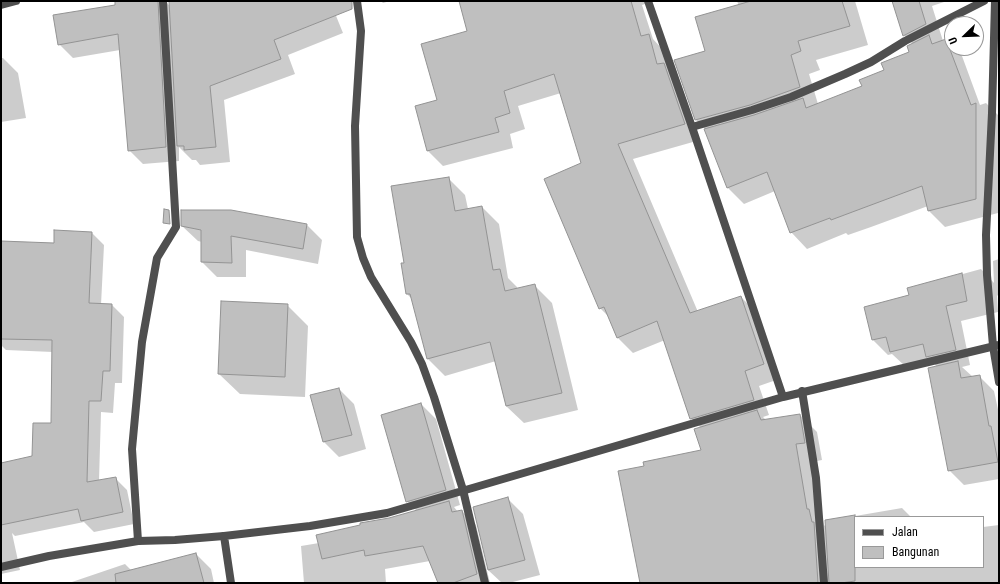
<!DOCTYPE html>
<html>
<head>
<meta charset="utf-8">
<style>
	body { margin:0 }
	#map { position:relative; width:1000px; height:584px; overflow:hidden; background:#fff; font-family:"Roboto Condensed",sans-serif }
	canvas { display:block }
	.frame { position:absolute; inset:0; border:2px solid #000; pointer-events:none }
	.legend { position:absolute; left:854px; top:516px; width:130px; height:52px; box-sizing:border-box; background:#fff; border:1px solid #999; margin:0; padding:5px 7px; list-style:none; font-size:12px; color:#000 }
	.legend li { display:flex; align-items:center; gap:8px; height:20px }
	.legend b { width:20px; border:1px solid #999 }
	.north { position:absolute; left:944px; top:16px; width:40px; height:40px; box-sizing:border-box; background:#fff; border:1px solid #999; border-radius:50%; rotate:247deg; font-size:11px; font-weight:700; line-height:16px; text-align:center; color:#000 }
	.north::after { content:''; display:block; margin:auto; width:14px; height:18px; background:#000; clip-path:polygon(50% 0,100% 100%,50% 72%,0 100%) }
</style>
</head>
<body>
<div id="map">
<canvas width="1000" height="584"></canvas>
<div class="frame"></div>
<ul class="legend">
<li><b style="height:5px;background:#4f4f4f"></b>Jalan</li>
<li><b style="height:11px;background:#bfbfbf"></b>Bangunan</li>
</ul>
<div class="north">U</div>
</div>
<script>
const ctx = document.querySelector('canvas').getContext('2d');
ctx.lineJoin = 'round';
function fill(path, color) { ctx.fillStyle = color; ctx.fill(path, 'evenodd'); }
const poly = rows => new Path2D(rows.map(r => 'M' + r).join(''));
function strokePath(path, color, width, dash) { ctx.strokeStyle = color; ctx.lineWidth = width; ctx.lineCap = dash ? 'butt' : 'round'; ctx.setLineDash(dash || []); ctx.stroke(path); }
fill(poly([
	[116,1,165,1,170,6,170,1,330,1,343,33,288,55,295,74,224,100,230,162,200,165,196,160,192,160,179,147,179,161,143,164,129,150,120,50,73,58,59,44,116,6],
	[381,1,390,1,383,3],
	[460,1,645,1,645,4,642,5,653,39,664,51,700,140,633,159,698,312,741,297,756,312,779,379,759,386,769,415,763,417,766,420,800,415,817,432,822,460,812,462,824,525,826,527,826,521,902,508,911,517,855,517,855,567,983,567,983,527,999,525,999,583,641,583,645,467,702,451,701,428,691,418,665,340,633,353,618,338,610,318,600,308,582,164,561,93,518,106,525,129,510,134,513,148,443,166,428,151,416,106,438,101,468,31],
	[737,1,855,1,868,45,816,60,820,70,809,74,818,104,863,87,910,53,913,44,904,35,893,1,947,1,932,6,943,41,946,40,952,46,952,48,954,48,962,56,980,105,986,103,998,115,999,100,998,213,945,227,929,211,928,206,871,227,848,235,846,233,807,249,791,232,775,191,744,204,728,188,706,130,696,120,676,60,706,51,739,6],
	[1,58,3,58,18,73,26,118,1,122],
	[448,178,465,195,468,209,482,207,499,224,508,278,517,287,518,290,535,286,552,303,578,410,524,423,506,406,496,361,445,376,428,359,412,299,407,294,405,263],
	[307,225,322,240,318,264,246,250,246,277,217,277,202,262,202,242,198,241,182,226],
	[92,233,104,245,101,305,112,305,124,317,122,383,115,383,113,413,101,412,99,481,115,478,127,490,134,524,94,532,84,522,15,536,12,533,20,570,1,574,1,464,33,457,52,424,53,352,6,350,1,345,1,242,55,244],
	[999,259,999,297,997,295,998,312,961,321,970,365,962,367,973,377,979,376,994,391,999,414,999,479,964,485,949,470,937,367,931,360,906,367,892,354,888,355,873,340,910,295,908,289,981,269,994,283,993,261],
	[287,305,308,326,305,397,240,394,219,374],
	[339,389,354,404,366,449,339,457,324,442],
	[421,404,436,419,460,505,454,507,458,512,462,511,476,525,490,583,439,583,430,561,385,569,386,583,304,583,301,546,319,543,417,511,407,501],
	[508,499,523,514,540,575,509,583,502,583,488,570],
	[196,554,211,569,214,583,69,583,125,564,132,571]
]), '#0003');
const building = poly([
	[115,1,158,1,166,147,128,151,118,34,58,45,53,15,115,5,115,1],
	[169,1,352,1,352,9,274,40,281,59,210,86,216,147,184,150,184,146,177,146,169,1],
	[459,1,631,1,641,36,649,34,657,64,664,63,685,124,618,144,690,313,741,296,764,364,745,371,754,400,690,419,657,321,617,338,604,307,599,309,544,179,581,163,554,74,504,91,510,113,495,118,499,132,427,151,415,106,437,100,421,44,467,31,459,1],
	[751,1,842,1,850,26,798,41,801,51,791,55,800,87,750,105,695,120,674,60,705,51,695,17,751,1],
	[892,1,919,1,926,24,903,36,892,1],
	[929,35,932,44,946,39,971,105,976,103,976,199,928,211,922,186,855,211,831,220,830,218,790,233,767,172,727,188,704,129,754,115,803,98,806,108,862,86,859,80,884,70,881,63,909,52,907,46,929,35],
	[449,177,455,211,482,206,493,270,500,269,505,291,535,284,562,393,506,406,490,342,427,359,410,294,406,294,401,263,404,263,391,186,449,177],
	[164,209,169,210,170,224,163,223,164,209],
	[181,210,231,210,307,224,303,249,231,236,232,263,201,262,201,230,181,226,181,210],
	[54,230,92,232,89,303,112,304,110,371,103,371,101,401,89,401,87,482,116,477,123,512,81,521,78,509,1,525,1,463,32,456,33,423,51,423,52,340,1,339,1,241,54,243,54,230],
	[962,273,967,301,946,306,956,350,926,357,923,344,890,352,886,337,872,340,864,307,909,295,907,288,962,273],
	[221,301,288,304,285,377,218,374,221,301],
	[958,361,961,378,980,375,989,426,991,426,998,462,948,471,928,368,958,361],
	[339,388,352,435,323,442,310,395,339,388],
	[421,403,446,490,406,502,381,415,421,403],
	[757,410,761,420,800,414,805,443,796,444,807,509,809,509,812,522,814,522,818,583,640,583,618,471,644,466,643,462,701,450,694,429,757,410],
	[508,497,525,560,488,570,473,507,508,497],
	[449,501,452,512,462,510,477,574,453,583,438,583,423,546,365,556,364,550,322,559,316,535,360,525,360,523,389,518,449,501],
	[855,515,855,581,841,583,829,583,825,520,855,515],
	[196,553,204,583,116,583,115,574,196,553]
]);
fill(building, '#bfbfbf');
strokePath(building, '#939393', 1);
strokePath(poly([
	[1,567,49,556,138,541,175,540,224,536]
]), '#4f4f4f', 8);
strokePath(poly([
	[357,1,361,31,355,126,357,237,363,258,371,277,411,342,422,364,434,397,463,490,485,583],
	[648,1,692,127,783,397],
	[995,1,992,113,986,235,987,275,993,346,999,382],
	[1,5,16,1],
	[692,127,752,110,791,97,845,74,871,62,905,41,984,1],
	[802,391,816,478,824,583],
	[138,541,132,449,142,342,157,258,176,227,163,1],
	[231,583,224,536,310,526,387,513,783,397,999,345]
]), '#4f4f4f', 8);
</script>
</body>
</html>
